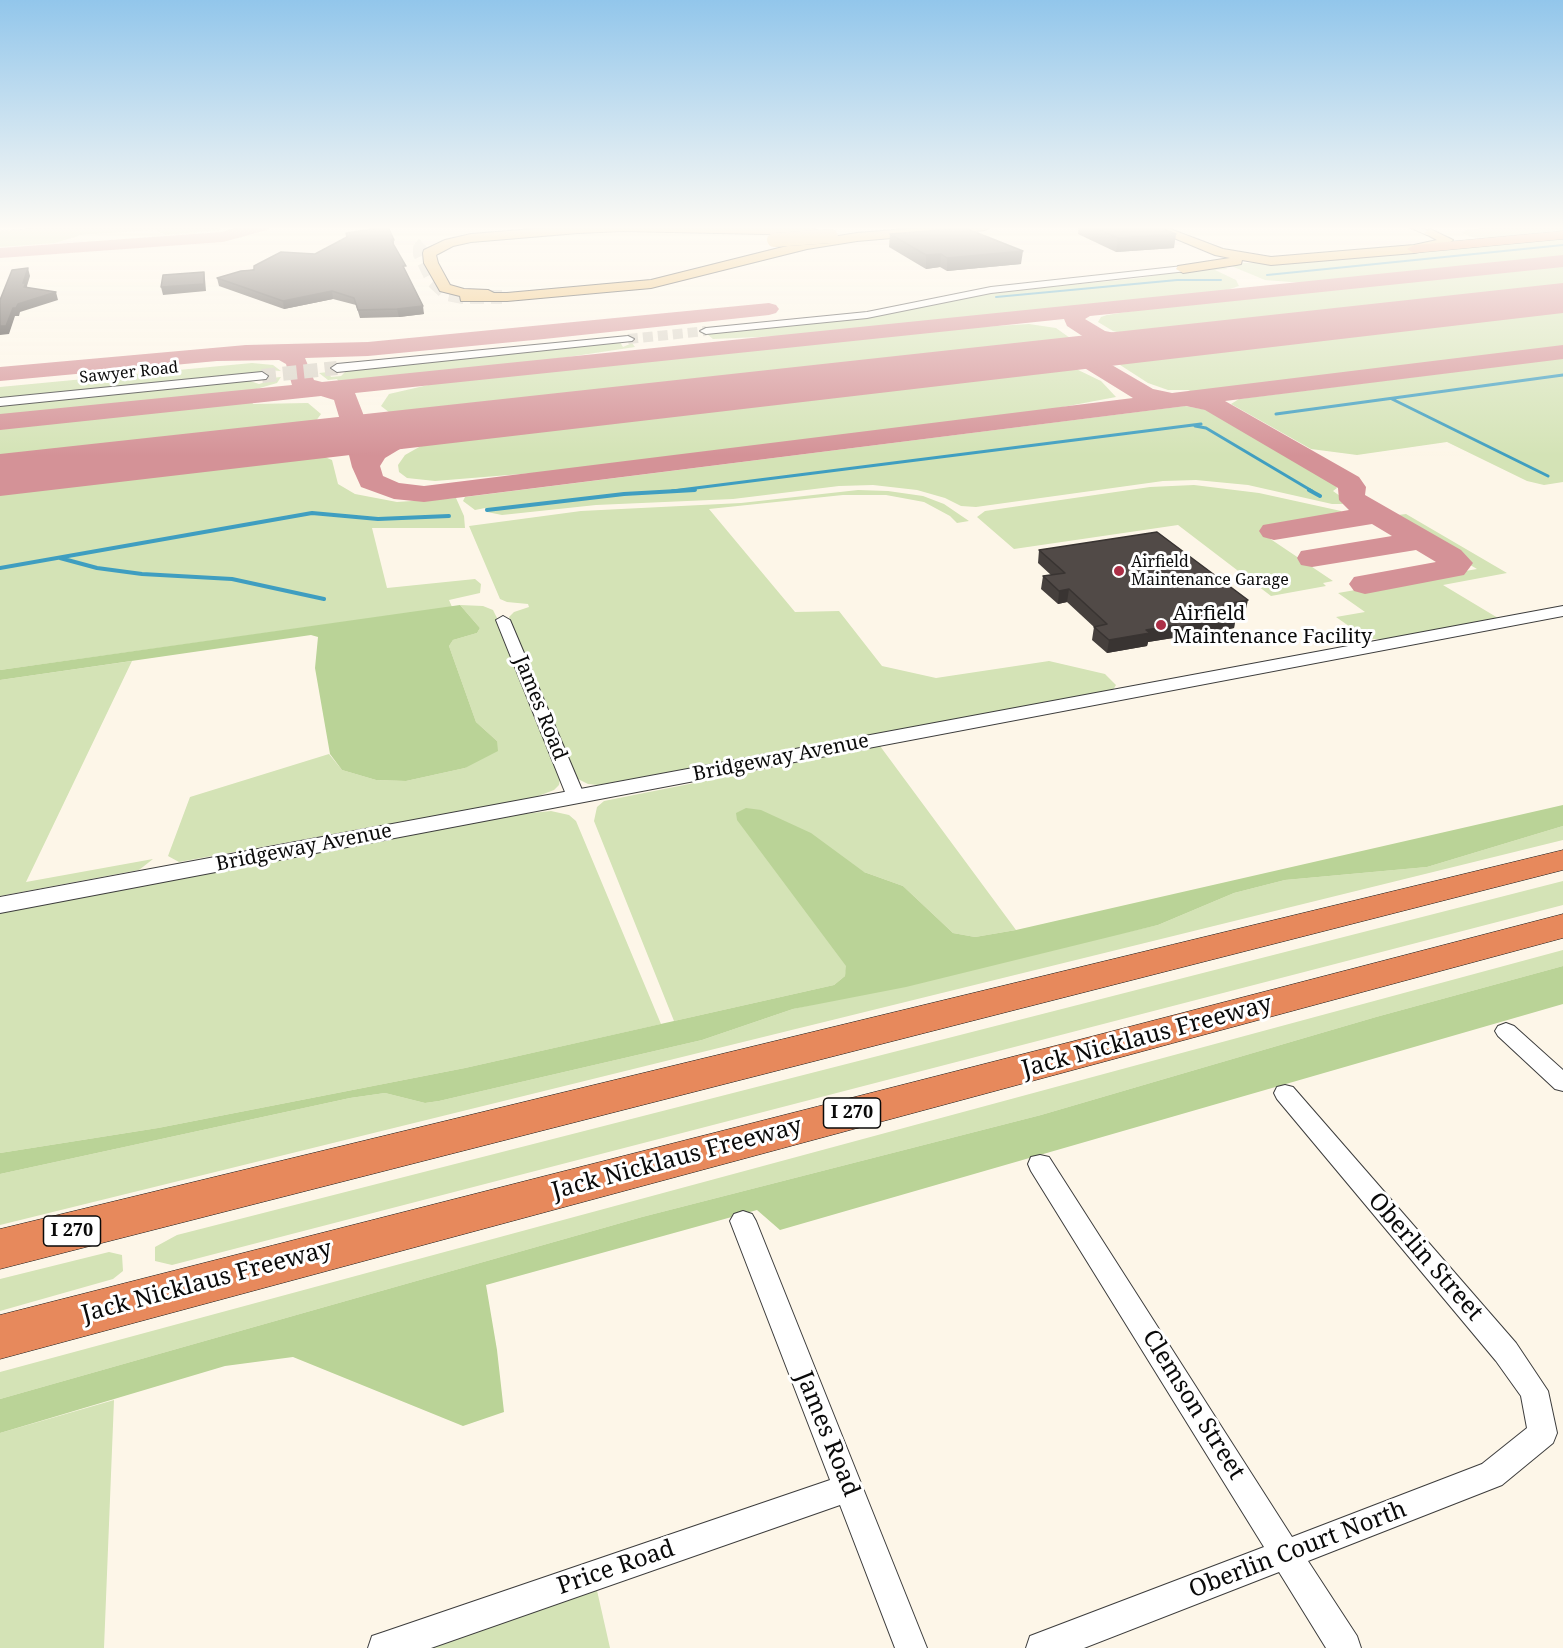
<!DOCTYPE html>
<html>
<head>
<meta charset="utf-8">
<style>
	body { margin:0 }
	canvas { display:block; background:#fdf6e8 }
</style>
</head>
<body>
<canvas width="1563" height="1648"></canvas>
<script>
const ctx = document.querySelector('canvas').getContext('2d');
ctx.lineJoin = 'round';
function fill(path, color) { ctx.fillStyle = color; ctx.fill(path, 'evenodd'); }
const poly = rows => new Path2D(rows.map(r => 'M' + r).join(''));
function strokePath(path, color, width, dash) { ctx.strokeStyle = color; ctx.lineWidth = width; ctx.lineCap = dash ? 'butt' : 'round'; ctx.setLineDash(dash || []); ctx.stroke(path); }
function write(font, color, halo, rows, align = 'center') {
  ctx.font = font + ' "Noto Serif",serif'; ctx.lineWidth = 6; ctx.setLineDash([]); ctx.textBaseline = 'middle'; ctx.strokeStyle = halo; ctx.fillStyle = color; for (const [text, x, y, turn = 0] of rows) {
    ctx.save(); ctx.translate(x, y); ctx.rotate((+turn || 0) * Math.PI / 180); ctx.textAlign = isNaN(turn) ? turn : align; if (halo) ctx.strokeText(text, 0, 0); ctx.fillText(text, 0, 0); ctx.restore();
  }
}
fill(poly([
	[59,226,219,226,220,230,165,235,155,230,81,235,55,243,0,247,0,231],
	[1513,226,1563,226,1563,230,1489,238,1472,237,1462,233,1466,230],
	[1563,237,1563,256,1304,283,1265,280,1224,263,1300,263],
	[1218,264,1228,269,1215,270,1236,280,1239,286,1224,291,803,335,713,339,707,334,883,315,971,295,1140,278],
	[1563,265,1563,287,1128,335,1113,331,1098,322,1101,317,1107,315,1186,303],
	[1563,311,1563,346,1193,392,1188,390,1168,390,1148,383,1117,363],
	[1029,324,1056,328,1070,338,1068,341,394,416,381,406,389,394,437,383,469,379,931,330],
	[620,342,623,347,632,343,635,347,528,363,339,382,337,379,328,380,319,373,328,372,331,377,341,376,347,370],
	[1563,358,1563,482,1544,485,1527,481,1447,442,1357,455,1311,449,1231,404,1239,399],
	[252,363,273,365,281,371,268,370,253,374,0,398,0,387],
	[1074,368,1101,381,1116,397,1047,410,558,471,435,481,407,478,399,472,398,465,405,455,428,442],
	[281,377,277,383,253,390,0,417,0,405,247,380,259,384,269,381,271,378],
	[252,401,253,404,308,403,321,414,313,425,0,459,0,429],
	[1185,406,1207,410,1298,463,1335,485,1337,488,1333,491,1347,501,1342,504,1332,504,1248,485,1196,480,1163,481,976,507,961,506,945,498,917,490,873,485,839,486,733,499,596,505,502,515,487,512,485,508,475,510,463,501,465,497],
	[320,455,332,460,338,484,355,494,397,502,456,498,464,516,465,528,372,528,387,588,475,579,481,584,480,593,449,600,452,607,0,670,0,492],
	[1194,485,1259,493,1341,511,1344,516,1340,518,1260,532,1333,581,1323,583,1326,586,1271,596,1178,525,1014,549,977,517,985,511,1150,487],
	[858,490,888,491,923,496,944,504,969,521,957,523,950,516,924,502,886,495,843,495,709,509,795,612,839,611,882,666,936,678,1049,661,1105,674,1116,685,1113,690,598,785,588,784,574,777,509,617,514,612,529,607,528,604,507,602,500,599,469,526,581,511,741,503],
	[1406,514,1507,573,1443,585,1498,618,1391,639,1372,639,1366,638,1336,617,1365,612,1338,593,1477,569,1395,521,1395,517,1398,515],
	[460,605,483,606,493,610,507,638,560,778,559,785,554,790,533,798,179,862,168,856,190,797,329,754,342,770,376,780,406,781,465,768,497,741,476,722,449,646,453,640,477,633,480,628],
	[132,661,26,882,153,859,139,870,0,896,0,680],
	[880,746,1016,930,975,937,953,933,903,886,864,872,845,976,834,985,674,1021,594,821,597,807,604,801],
	[551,811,569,815,576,821,661,1024,465,1068,158,1128,0,1153,0,913,523,814],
	[1563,826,1563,840,0,1225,0,1174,350,1098,385,1093,425,1103,439,1101,702,1040,793,1009,1158,925,1234,893,1285,880,1427,867],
	[1563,881,1563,905,172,1265,155,1261,155,1247,177,1235],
	[1563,950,1563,966,1376,1017,1041,1115,642,1217,0,1399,0,1372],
	[109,1252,122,1255,123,1271,113,1279,0,1311,0,1279],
	[114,1400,104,1648,0,1648,0,1433],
	[596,1586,610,1648,427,1648]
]), '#d4e3b6');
fill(poly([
	[460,605,480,628,477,633,453,640,449,646,476,722,497,741,498,751,465,768,406,781,376,780,342,770,330,754,315,668,318,637,311,635,0,680,0,670],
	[1563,805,1563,826,1427,867,1285,880,1234,893,1158,925,906,987,793,1009,702,1040,439,1101,425,1103,385,1093,350,1098,0,1174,0,1153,158,1128,465,1068,834,985,845,976,846,966,737,820,736,813,746,808,761,810,811,833,864,872,903,886,953,933,975,937,1016,930],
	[1563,966,1563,1004,780,1230,757,1210,486,1285,497,1350,504,1412,463,1426,293,1357,225,1366,0,1433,0,1399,642,1217,1041,1115,1376,1017]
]), '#bad397');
strokePath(poly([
	[1267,275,1563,245],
	[996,297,1177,280,1221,280]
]), '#3f9ec0', 2);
strokePath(poly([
	[1392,399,1548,476],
	[1276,414,1563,375],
	[1195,426,1206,428,1312,491],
	[672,491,1201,424]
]), '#3f9ec0', 3);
strokePath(poly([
	[1309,490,1320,496],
	[487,510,624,494,695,490],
	[60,558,97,568,142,574,232,579,324,599],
	[0,568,312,513,378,519,449,516]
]), '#3f9ec0', 4);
fill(poly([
	[243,226,270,226,267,230,223,242,0,258,0,248,222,232,243,226],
	[1563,255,1563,267,1090,316,1085,319,1105,331,1130,336,1178,338,1181,343,1178,348,1170,350,1130,350,1090,341,1067,326,1064,319,355,393,364,416,387,425,391,430,387,435,378,438,370,436,372,443,382,437,435,421,477,413,486,416,490,421,486,426,440,436,400,449,385,458,380,466,383,476,399,483,424,486,1133,398,1078,364,1045,361,1042,356,1045,351,1053,349,1070,349,1093,354,1153,389,1172,393,1563,345,1563,359,1225,401,1359,477,1366,487,1365,495,1461,550,1473,563,1464,575,1365,594,1354,591,1349,584,1354,577,1436,562,1416,550,1312,567,1301,565,1297,558,1301,551,1392,536,1372,524,1274,540,1263,537,1259,531,1263,525,1349,510,1339,500,1338,488,1205,410,1186,406,424,502,394,499,361,487,352,467,345,439,315,448,306,446,302,440,306,434,334,426,340,420,334,400,321,396,0,430,0,414,292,385,286,364,279,360,217,361,0,381,0,367,246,345,368,342,769,303,776,305,779,309,776,313,769,315,544,339,368,356,305,358,314,380,322,382,1563,255]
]), '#d49297');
fill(poly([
	[1563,283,1563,313,0,496,0,454,1563,283]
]), '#d49297');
strokePath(poly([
	[628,339,706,331]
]), '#d9d3c7', 10, [10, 5]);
strokePath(poly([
	[262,376,337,368]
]), '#d9d3c7', 14, [14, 7]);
strokePath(poly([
	[424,244,420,248,420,254,433,281,447,294,462,297,502,297]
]), '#d9d3c7', 14, [14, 7]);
const minor = poly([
	[1407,226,1416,226,1434,233,1427,235,1407,226],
	[503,616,510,620,585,797,582,801,576,802,570,801,567,797,496,620,503,616],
	[1506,1023,1514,1026,1563,1070,1563,1091,1555,1089,1498,1036,1495,1031,1498,1026,1506,1023],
	[1285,1085,1293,1087,1516,1343,1548,1391,1557,1433,1553,1443,1502,1485,1308,1561,1357,1636,1361,1648,1326,1648,1279,1572,1084,1648,1026,1648,1030,1636,1264,1547,1031,1171,1028,1164,1031,1157,1040,1155,1049,1157,1292,1537,1482,1464,1527,1428,1521,1396,1496,1361,1277,1099,1274,1093,1277,1087,1285,1085],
	[743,1211,752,1214,756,1221,927,1648,895,1648,840,1505,431,1648,368,1648,372,1636,384,1632,830,1480,730,1221,734,1214,743,1211]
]);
const tertiary = poly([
	[1183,266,1187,267,1187,271,991,293,867,318,706,334,700,331,706,328,867,312,991,287,1183,266],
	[628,336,634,339,632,341,337,372,331,368,337,364,628,336],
	[262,372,268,376,266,379,0,406,0,398,262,372],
	[1563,606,1563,616,0,913,0,897,1563,606]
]);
const primary = poly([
	[573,226,811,227,817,231,811,235,623,231,578,233,471,242,453,246,436,255,438,263,450,285,464,289,488,290,494,293,507,293,651,280,807,241,857,233,945,226,991,226,985,230,857,241,807,249,651,288,507,301,461,301,460,296,440,291,424,263,423,253,424,250,445,240,471,234,573,226],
	[1145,226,1162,226,1223,249,1271,257,1414,245,1437,240,1424,233,1430,229,1453,240,1444,247,1414,253,1271,265,1242,260,1241,264,1236,265,1183,273,1176,269,1178,266,1230,258,1215,255,1145,226]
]);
const motorway = poly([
	[1563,231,1563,239,1414,253,1407,249,1414,245,1563,231],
	[1563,850,1563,870,0,1269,0,1229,1563,850],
	[1563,914,1563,938,0,1359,0,1315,1090,1037,1563,914]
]);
strokePath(minor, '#3d3d3d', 2);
strokePath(tertiary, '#3d3d3d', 2);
strokePath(primary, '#1b1b1b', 2);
strokePath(motorway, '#1b1b1b', 1);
fill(minor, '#fff');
fill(tertiary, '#fff');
fill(primary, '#ecba69');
fill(motorway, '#e7895c');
const primaryBridge = poly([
	[774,240,831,236]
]);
strokePath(primaryBridge, '#1b1b1b', 14, []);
strokePath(primaryBridge, '#ecba69', 14);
fill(poly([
	[1079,226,1156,226,1174,248,1116,252,1078,234],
	[346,233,394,240,394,246,424,314,399,317,360,318,356,305,333,299,284,309,219,286,217,278,315,254,347,237],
	[890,234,1021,264,947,271,940,267,926,269,889,247],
	[1039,550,1245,613,1236,615,1234,628,1176,640,1173,638,1148,642,1147,646,1107,653,1092,640,1094,627,1067,602,1058,604,1041,589,1043,576,1051,575,1038,563]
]), '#46403d');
fill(poly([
	[1176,234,1174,248,1116,252,1118,238],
	[1023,251,1021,264,947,271,947,258],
	[941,254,940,267,926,269,926,255],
	[28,268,30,276,27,286,28,290,27,294,23,283],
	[204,272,205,279,206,291,163,295,161,287],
	[332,291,333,299,284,309,283,301],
	[56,292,58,300,20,312,19,316,15,316,9,334,0,335,0,326,13,308,18,304],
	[423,306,424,314,399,317,397,309],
	[1069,589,1067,602,1058,604,1059,591],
	[1248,600,1245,613,1221,617,1223,605],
	[1236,615,1234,628,1176,640,1179,627],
	[1176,625,1173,638,1148,642,1147,646,1107,653,1109,640,1146,630]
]), '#393432');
const building = poly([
	[1091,226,1156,226,1176,234,1118,238,1091,226],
	[388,227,394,240,391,240,406,266,403,266,423,306,397,309,358,310,354,298,332,291,283,301,217,278,241,271,254,270,254,266,281,252,315,254,347,237,346,233,388,227],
	[965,228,1023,251,947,258,941,254,926,255,890,234,965,228],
	[28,268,23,283,26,283,24,287,56,292,18,304,16,308,13,308,6,326,0,326,0,300,12,270,28,268],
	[204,272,204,284,161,287,163,275,204,272],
	[1157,532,1248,600,1223,605,1236,615,1179,627,1176,625,1146,630,1150,633,1109,640,1094,627,1107,624,1069,589,1059,591,1043,576,1065,573,1039,550,1157,532]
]);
fill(building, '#514a47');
strokePath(building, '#393432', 1.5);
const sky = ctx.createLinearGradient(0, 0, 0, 456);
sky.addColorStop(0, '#92c6eb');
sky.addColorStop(0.5, '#fefbf5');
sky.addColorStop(1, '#fefbf500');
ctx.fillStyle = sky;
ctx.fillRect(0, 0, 1563, 456);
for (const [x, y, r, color] of [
	[1119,571,6,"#ac2f46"],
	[1161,625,6,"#ac2f46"]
]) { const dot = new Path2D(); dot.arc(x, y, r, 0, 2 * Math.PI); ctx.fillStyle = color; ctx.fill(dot); strokePath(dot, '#fff', 2); }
write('16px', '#0a0a0a', '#fff', [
	["Sawyer Road",129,373,-6]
]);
write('16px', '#0a0a0a', '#fff', [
	["Airfield",1131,562],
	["Maintenance Garage",1131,580]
], 'left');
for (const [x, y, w] of [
	[852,1113,57],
	[72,1231,57]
]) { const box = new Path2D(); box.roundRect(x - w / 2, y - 15, w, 30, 4.5); ctx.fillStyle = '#fff'; ctx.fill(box); strokePath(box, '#0a0a0a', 1.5); }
write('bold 18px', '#0a0a0a', null, [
	["I 270",852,1113],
	["I 270",72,1231]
]);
write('20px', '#0a0a0a', '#fff', [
	["Airfield",1173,614],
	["Maintenance Facility",1173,637]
], 'left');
write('20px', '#0a0a0a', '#fff', [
	["James Road",540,708,68],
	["Bridgeway Avenue",781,758,-11],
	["Bridgeway Avenue",304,848,-11]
]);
write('24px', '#0a0a0a', '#fff', [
	["Jack Nicklaus Freeway",1147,1037,-15],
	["Jack Nicklaus Freeway",677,1159,-15],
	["Oberlin Street",1425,1257,49],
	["Jack Nicklaus Freeway",207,1282,-15],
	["Clemson Street",1193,1405,58],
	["James Road",827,1434,68],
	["Oberlin Court North",1298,1550,-21],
	["Price Road",616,1568,-19]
]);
</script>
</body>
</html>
